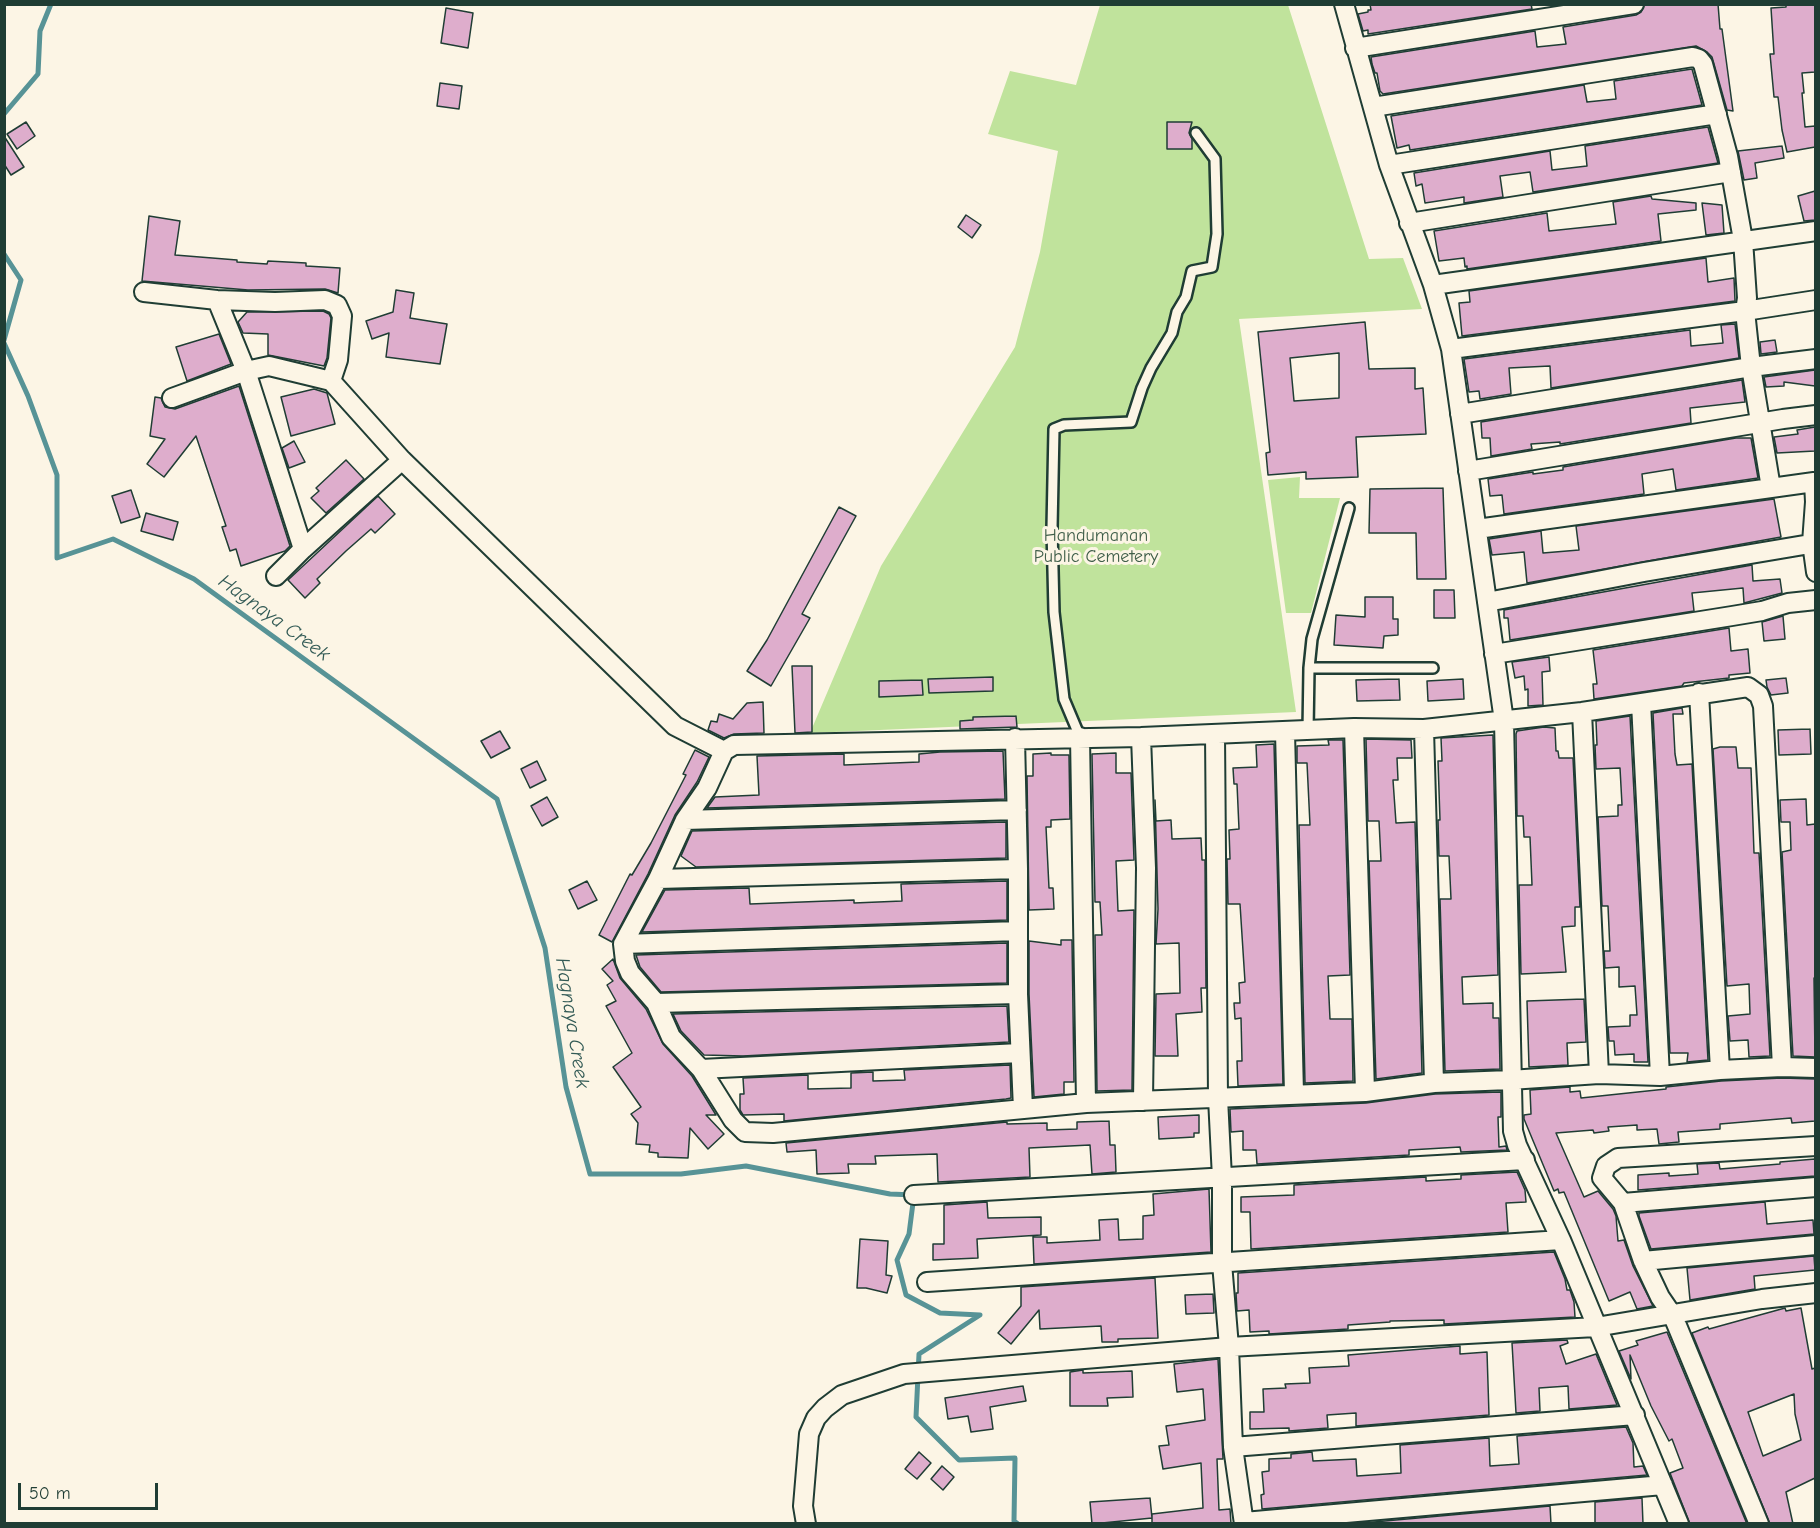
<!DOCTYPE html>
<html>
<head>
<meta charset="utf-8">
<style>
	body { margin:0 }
	#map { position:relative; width:1820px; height:1528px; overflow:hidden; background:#fcf5e5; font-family:"Comic Neue",sans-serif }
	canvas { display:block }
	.frame { position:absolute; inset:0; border:6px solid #1f3d34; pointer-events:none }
	.scale { position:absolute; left:18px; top:1483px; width:140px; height:27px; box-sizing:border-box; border:3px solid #1f3d34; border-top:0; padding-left:8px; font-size:18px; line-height:21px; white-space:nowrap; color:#1f3d34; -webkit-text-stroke:4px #fcf5e5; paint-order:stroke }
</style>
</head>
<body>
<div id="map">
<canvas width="1820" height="1528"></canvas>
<div class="frame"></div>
<div class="scale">50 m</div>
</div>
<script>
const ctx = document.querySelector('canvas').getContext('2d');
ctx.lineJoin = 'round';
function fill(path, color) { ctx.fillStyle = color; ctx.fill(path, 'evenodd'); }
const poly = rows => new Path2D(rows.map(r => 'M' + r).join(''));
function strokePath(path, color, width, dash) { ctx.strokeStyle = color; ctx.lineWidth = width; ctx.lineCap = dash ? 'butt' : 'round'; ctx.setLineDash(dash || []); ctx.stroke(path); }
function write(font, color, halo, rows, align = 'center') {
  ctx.font = font + ' "Comic Neue",sans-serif'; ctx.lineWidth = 6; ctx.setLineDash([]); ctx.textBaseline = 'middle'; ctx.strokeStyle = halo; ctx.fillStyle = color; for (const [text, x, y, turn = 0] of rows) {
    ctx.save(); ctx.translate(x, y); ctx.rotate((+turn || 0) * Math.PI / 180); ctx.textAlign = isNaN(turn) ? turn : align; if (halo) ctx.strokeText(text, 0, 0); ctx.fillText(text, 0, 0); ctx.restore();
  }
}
fill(poly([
	[1100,5,1288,5,1369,259,1403,258,1422,309,1239,319,1296,712,810,733,881,566,1015,347,1040,252,1058,151,988,134,1010,71,1076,85],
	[1300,477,1299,498,1340,498,1311,613,1286,613,1268,480]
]), '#c0e39c');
strokePath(poly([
	[4,114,38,74,40,31,51,4],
	[4,254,21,280,4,340],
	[4,343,28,396,57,475,57,558,113,539,194,579,497,799,545,948,566,1087,590,1174,681,1174,746,1166,890,1194,914,1195,909,1234,897,1260,906,1295,940,1313,980,1315,919,1354,916,1417,959,1460,1015,1458,1014,1521,1018,1524]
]), '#579396', 5);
const building = poly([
	[1370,4,1531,4,1532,9,1368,34,1368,30,1363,31,1358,14,1368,12,1368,10,1371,10,1370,4],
	[1645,4,1718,4,1720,29,1722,29,1733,111,1727,110,1712,57,1707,52,1696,46,1383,94,1380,91,1377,73,1375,73,1372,64,1371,57,1535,31,1537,47,1566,44,1563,27,1636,15,1641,12,1645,4],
	[1786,4,1815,4,1815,72,1802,73,1804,93,1802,93,1805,127,1815,126,1815,147,1787,152,1782,130,1778,97,1774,97,1770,54,1774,54,1771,8,1786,7,1786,4],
	[446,8,473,13,468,48,441,43,446,8],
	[1692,69,1702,105,1410,150,1409,145,1397,148,1391,116,1584,85,1587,102,1616,99,1614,81,1692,69],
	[440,83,462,86,459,109,437,106,440,83],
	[26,122,35,136,17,149,7,134,26,122],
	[1167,122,1192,122,1189,133,1192,139,1192,149,1167,149,1167,122],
	[1708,127,1718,163,1533,192,1530,172,1500,176,1503,197,1464,203,1464,197,1425,203,1422,184,1416,186,1414,173,1550,151,1552,170,1587,166,1585,146,1708,127],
	[4,136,24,167,11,175,4,164,4,136],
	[1782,146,1784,158,1755,163,1757,178,1744,180,1738,151,1782,146],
	[1815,191,1815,220,1804,221,1798,196,1815,191],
	[1651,196,1652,199,1696,203,1696,210,1658,214,1661,241,1467,269,1467,266,1465,267,1464,258,1439,261,1434,231,1547,213,1549,231,1616,224,1613,202,1651,196],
	[1702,203,1722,205,1724,233,1706,235,1702,203],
	[966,215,981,225,972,238,958,227,966,215],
	[149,216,180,221,175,255,237,260,237,262,267,264,268,261,306,263,306,266,340,268,338,293,325,289,248,290,142,281,149,216],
	[1706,258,1708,282,1734,278,1735,301,1462,336,1459,303,1470,302,1469,291,1706,258],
	[396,290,414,293,410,318,447,324,440,364,386,357,389,333,372,339,366,321,393,312,396,290],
	[323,311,329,314,331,318,327,358,324,366,268,355,268,334,243,333,238,322,247,312,323,311],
	[1365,322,1369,369,1415,368,1415,389,1423,388,1426,434,1356,437,1358,477,1306,479,1306,472,1268,475,1266,453,1270,452,1258,332,1365,322],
	[1339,353,1339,398,1294,401,1290,358,1339,353],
	[1735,324,1739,358,1551,388,1550,366,1509,368,1511,394,1480,399,1479,391,1469,392,1464,359,1690,330,1691,346,1723,343,1721,325,1735,324],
	[219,334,231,364,187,381,176,347,219,334],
	[1775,340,1777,352,1761,354,1760,342,1775,340],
	[1815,370,1815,386,1784,382,1784,386,1766,387,1764,377,1815,370],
	[1742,380,1745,402,1690,408,1691,423,1560,444,1560,442,1531,444,1532,449,1491,456,1490,438,1482,438,1481,422,1742,380],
	[239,386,290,546,285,551,241,566,236,549,230,551,222,527,226,526,196,436,164,477,147,464,165,439,150,436,155,397,161,398,165,407,175,409,239,386],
	[314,389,327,393,335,424,291,436,281,397,314,389],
	[1815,427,1815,451,1777,453,1774,437,1798,434,1797,430,1815,427],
	[1736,438,1751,438,1758,478,1676,490,1673,469,1642,474,1644,494,1504,514,1502,495,1490,496,1488,479,1533,472,1533,474,1563,470,1563,467,1736,438],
	[294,441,305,462,289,468,282,448,294,441],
	[346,460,364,479,326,513,311,498,319,491,316,488,346,460],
	[1443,488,1446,579,1417,579,1416,533,1369,533,1370,489,1443,488],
	[131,490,140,517,121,523,112,496,131,490],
	[378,496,395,514,375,533,371,529,346,551,317,579,320,583,305,598,288,580,378,496],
	[1774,499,1781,537,1527,583,1524,552,1492,555,1489,539,1541,531,1543,553,1579,550,1576,526,1774,499],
	[839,507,856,516,802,614,810,618,771,686,747,671,767,640,839,507],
	[146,513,178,522,173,540,141,531,146,513],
	[1752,565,1753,581,1780,579,1782,593,1744,603,1743,588,1692,593,1694,611,1510,640,1508,618,1504,618,1504,610,1752,565],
	[1434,590,1454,590,1455,618,1434,618,1434,590],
	[1365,597,1393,597,1393,619,1398,619,1398,635,1384,636,1383,648,1334,645,1336,615,1365,617,1365,597],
	[1783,616,1785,639,1764,641,1762,622,1783,616],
	[1729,628,1731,651,1748,649,1750,673,1729,675,1729,678,1684,683,1682,686,1594,699,1593,684,1597,684,1593,650,1729,628],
	[1549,657,1550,671,1542,672,1543,705,1528,706,1528,689,1525,690,1524,676,1515,678,1512,662,1549,657],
	[792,666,812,666,812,732,795,733,792,666],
	[993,677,993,691,929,693,928,679,993,677],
	[1786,678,1788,693,1771,695,1767,687,1766,680,1786,678],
	[1399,679,1400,700,1357,701,1356,680,1399,679],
	[1463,679,1464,699,1428,701,1427,681,1463,679],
	[922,680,923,695,879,697,879,681,922,680],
	[763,702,764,733,734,734,724,738,708,730,711,721,717,722,719,714,733,719,747,703,763,702],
	[1682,708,1683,714,1673,714,1675,754,1677,765,1692,764,1708,1060,1687,1062,1688,1053,1670,1053,1653,713,1682,708],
	[1016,716,1017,727,960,729,960,721,973,720,973,717,1016,716],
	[1630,716,1648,1062,1634,1062,1634,1054,1615,1055,1614,1041,1609,1041,1608,1027,1630,1026,1630,1015,1637,1015,1635,986,1619,987,1619,967,1605,968,1604,951,1610,951,1608,906,1602,906,1598,817,1618,816,1618,805,1622,805,1620,768,1596,769,1595,745,1597,745,1596,721,1630,716],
	[1544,727,1555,728,1556,751,1558,751,1559,758,1573,758,1580,907,1575,907,1575,926,1562,927,1566,972,1521,974,1519,885,1532,885,1530,837,1524,837,1523,816,1517,816,1516,734,1517,731,1544,727],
	[1810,729,1811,754,1779,755,1778,730,1810,729],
	[500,731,510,748,491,758,481,741,500,731],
	[1493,735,1498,975,1462,977,1463,1004,1493,1003,1493,1018,1499,1018,1500,1069,1445,1071,1440,899,1451,899,1449,856,1439,856,1438,820,1440,820,1438,761,1442,761,1441,738,1493,735],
	[1366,739,1411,740,1412,758,1397,758,1398,780,1393,780,1396,823,1415,822,1422,1073,1376,1079,1369,861,1381,861,1379,821,1368,821,1366,739],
	[1328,740,1343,740,1350,975,1328,976,1330,1019,1352,1019,1353,1081,1305,1083,1299,825,1310,825,1307,763,1297,763,1297,746,1329,745,1328,740],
	[1274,744,1283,1084,1238,1086,1237,1061,1242,1061,1241,1018,1235,1019,1234,1003,1240,1003,1239,983,1245,982,1240,904,1228,904,1227,859,1230,859,1229,830,1239,829,1237,784,1234,784,1233,768,1257,767,1256,745,1274,744],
	[1720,747,1736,747,1738,768,1751,768,1754,853,1759,853,1770,1056,1749,1057,1748,1040,1730,1041,1728,1016,1750,1014,1749,984,1727,986,1713,749,1720,747],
	[695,750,709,757,697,782,675,815,648,874,612,942,599,935,630,874,632,875,651,843,686,775,683,774,695,750],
	[1003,751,1005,799,707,808,715,797,759,795,757,756,844,754,844,765,919,762,919,754,940,752,1003,751],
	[1051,753,1051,755,1069,755,1070,819,1051,820,1051,827,1046,827,1049,888,1053,888,1054,909,1029,910,1027,776,1033,776,1033,754,1051,753],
	[1116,753,1116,773,1131,773,1134,860,1116,861,1118,911,1134,910,1132,1090,1097,1091,1095,935,1102,935,1100,902,1095,902,1092,754,1116,753],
	[537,761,546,780,530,788,521,769,537,761],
	[547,797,558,817,542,826,531,806,547,797],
	[1806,799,1807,825,1815,824,1815,978,1814,978,1815,1057,1793,1056,1782,852,1791,850,1790,822,1781,822,1780,800,1806,799],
	[1155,800,1156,821,1171,820,1172,839,1201,838,1202,860,1205,860,1206,988,1201,988,1202,1012,1176,1014,1178,1056,1155,1056,1156,994,1180,993,1179,943,1156,944,1158,909,1155,800],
	[1006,822,1006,858,696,867,681,856,692,831,1006,822],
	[587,881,597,900,578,909,569,890,587,881],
	[1007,881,1007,920,642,932,665,890,749,888,750,904,854,900,854,903,902,901,901,884,1007,881],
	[1061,940,1072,940,1074,1082,1064,1082,1064,1094,1034,1097,1029,994,1029,941,1061,945,1061,940],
	[1007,943,1007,983,661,992,640,967,636,955,1007,943],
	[613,959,620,978,646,1009,663,1044,692,1076,716,1115,706,1115,724,1134,708,1149,690,1128,688,1158,658,1157,658,1153,649,1152,650,1145,636,1144,638,1123,631,1114,641,1107,613,1067,632,1053,606,1006,616,1001,607,985,613,981,602,969,613,959],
	[1584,999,1586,1042,1567,1043,1568,1065,1529,1067,1527,1001,1584,999],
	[1007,1006,1009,1042,743,1056,704,1055,681,1031,673,1014,1007,1006],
	[1010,1065,1011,1098,1006,1099,784,1121,784,1114,743,1115,740,1110,740,1094,744,1094,743,1078,808,1075,808,1089,851,1088,851,1073,873,1072,873,1081,905,1080,904,1070,1010,1065],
	[1782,1078,1815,1079,1815,1121,1792,1123,1791,1118,1720,1124,1720,1129,1678,1132,1679,1142,1659,1144,1657,1129,1637,1130,1637,1125,1608,1127,1609,1131,1594,1133,1593,1130,1556,1133,1584,1197,1598,1191,1613,1209,1616,1216,1618,1241,1624,1240,1633,1266,1653,1306,1637,1309,1630,1292,1609,1301,1564,1192,1559,1193,1558,1189,1554,1191,1524,1119,1524,1115,1531,1114,1530,1090,1570,1087,1570,1092,1580,1091,1581,1098,1666,1089,1666,1087,1721,1081,1782,1078],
	[1501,1092,1501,1117,1498,1117,1499,1147,1506,1146,1507,1150,1461,1152,1460,1147,1409,1150,1409,1155,1257,1164,1256,1150,1243,1150,1243,1131,1231,1132,1230,1109,1366,1103,1435,1094,1501,1092],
	[1199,1115,1199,1133,1194,1133,1194,1137,1159,1139,1158,1117,1199,1115],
	[1109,1121,1110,1145,1115,1145,1116,1172,1092,1174,1090,1145,1029,1148,1030,1177,938,1182,937,1154,875,1156,876,1164,848,1164,849,1173,817,1174,816,1150,787,1152,786,1143,1007,1122,1007,1124,1047,1123,1047,1130,1077,1129,1077,1122,1109,1121],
	[1815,1159,1815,1176,1638,1190,1638,1175,1669,1173,1669,1176,1698,1174,1697,1164,1719,1163,1720,1169,1780,1164,1780,1162,1815,1159],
	[1517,1172,1525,1190,1526,1202,1506,1203,1508,1232,1251,1249,1250,1212,1241,1212,1241,1197,1294,1195,1294,1185,1410,1178,1426,1177,1426,1181,1461,1179,1461,1175,1517,1172],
	[1209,1189,1211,1252,1034,1264,1033,1237,1047,1237,1047,1243,1100,1240,1099,1220,1118,1219,1119,1240,1143,1239,1143,1216,1154,1215,1153,1194,1209,1189],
	[987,1202,988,1218,1041,1217,1041,1235,977,1239,978,1258,933,1260,933,1244,944,1244,944,1205,987,1202],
	[1765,1202,1767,1224,1813,1220,1814,1234,1651,1249,1639,1216,1639,1213,1765,1202],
	[860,1239,888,1241,886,1275,892,1276,887,1293,866,1288,857,1288,860,1239],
	[1554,1252,1565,1279,1567,1290,1570,1290,1574,1302,1575,1317,1444,1324,1444,1320,1390,1321,1390,1322,1348,1325,1348,1329,1269,1334,1269,1331,1250,1332,1249,1310,1237,1311,1236,1293,1238,1293,1238,1273,1554,1252],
	[1814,1256,1815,1270,1754,1276,1755,1289,1690,1300,1687,1268,1814,1256],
	[1155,1278,1158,1338,1118,1339,1118,1342,1102,1342,1101,1326,1040,1329,1039,1310,1011,1344,998,1333,1021,1306,1021,1287,1155,1278],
	[1213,1294,1214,1313,1186,1314,1185,1295,1213,1294],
	[1785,1308,1786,1311,1801,1308,1812,1369,1815,1368,1815,1478,1786,1492,1793,1524,1770,1524,1692,1333,1708,1327,1709,1329,1785,1308],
	[1794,1394,1795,1414,1801,1440,1763,1456,1748,1412,1794,1394],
	[1667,1332,1747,1524,1690,1524,1670,1473,1683,1468,1672,1439,1669,1441,1651,1406,1630,1355,1631,1379,1619,1351,1638,1345,1636,1341,1667,1332],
	[1567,1340,1568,1343,1560,1346,1566,1364,1596,1354,1617,1405,1569,1409,1568,1386,1539,1388,1540,1411,1516,1413,1512,1343,1567,1340],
	[1460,1346,1460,1354,1487,1352,1489,1415,1356,1426,1356,1413,1327,1415,1328,1428,1289,1431,1289,1428,1250,1429,1250,1412,1264,1412,1263,1389,1286,1388,1285,1384,1310,1383,1309,1368,1349,1366,1348,1355,1460,1346],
	[1218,1359,1223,1459,1217,1459,1219,1510,1230,1509,1231,1524,1152,1524,1152,1514,1203,1508,1201,1463,1163,1469,1159,1446,1169,1445,1166,1426,1205,1420,1203,1389,1177,1392,1174,1364,1218,1359],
	[1083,1370,1083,1373,1132,1371,1133,1397,1107,1398,1108,1406,1070,1406,1070,1372,1083,1370],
	[1023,1386,1026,1401,990,1407,993,1429,971,1432,968,1416,948,1419,945,1398,1023,1386],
	[1626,1427,1633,1443,1634,1467,1643,1466,1647,1475,1262,1509,1261,1495,1264,1494,1262,1472,1269,1471,1269,1459,1291,1458,1291,1454,1312,1452,1313,1461,1356,1459,1357,1476,1401,1473,1400,1445,1489,1438,1490,1466,1519,1464,1517,1436,1626,1427],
	[919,1452,931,1463,917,1479,905,1469,919,1452],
	[942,1466,954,1477,943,1490,931,1479,942,1466],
	[1150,1498,1152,1518,1092,1524,1090,1502,1150,1498],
	[1642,1498,1643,1524,1595,1524,1595,1502,1642,1498],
	[1550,1506,1551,1524,1363,1524,1363,1523,1550,1506]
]);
fill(building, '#deadcc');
strokePath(building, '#1f3d34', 1.5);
const service = poly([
	[1309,668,1433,668],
	[1308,731,1309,668,1312,639,1349,508],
	[1080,737,1064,699,1054,612,1052,528,1054,429,1064,425,1131,422,1142,388,1151,368,1172,333,1177,312,1186,297,1192,271,1212,267,1217,234,1215,159,1196,133]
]);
const minor = poly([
	[1344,4,1389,165,1433,285,1451,349,1504,721,1513,1131,1517,1145,1561,1240,1679,1524],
	[1355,48,1634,4],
	[1373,107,1693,57,1699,59,1703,64,1728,156,1743,240,1747,298,1745,311,1751,367,1771,488],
	[1389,165,1717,114],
	[1409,223,1731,172],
	[1433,285,1816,231],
	[144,292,217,300,275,302,325,300,337,305,342,316,338,360,331,381,402,460,675,726,724,751],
	[217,300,246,371,303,549,276,576],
	[1451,349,1745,311,1816,300],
	[172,398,246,371,269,366,331,381],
	[1460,414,1751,367,1816,359],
	[1468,471,1783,419,1816,415],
	[1477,529,1814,482,1815,502,1812,543,1816,572],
	[303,549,402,460],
	[1487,602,1644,572,1816,543],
	[1494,654,1732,616,1762,611,1788,603,1816,600],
	[1699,693,1720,1070],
	[1641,703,1660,1076],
	[1582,712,1599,1074],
	[1354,728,1365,1092],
	[1424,729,1434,1083],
	[1285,732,1294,1093],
	[1215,734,1218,1098,1222,1178,1222,1263,1229,1347,1233,1447,1244,1524],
	[1080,737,1086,1103],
	[1141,737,1146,868,1143,1101],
	[1015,738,1018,869,1018,994,1023,1109],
	[685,820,1017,810],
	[658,879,1018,869],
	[623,944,1018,931],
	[656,1003,1018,994],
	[1782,1067,1763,706,1759,695,1748,687,1582,712,1424,729,1354,728,1141,737,734,745,724,751,707,788,685,820,658,879,623,944,625,961,630,973,656,1003,671,1037,701,1069,733,1120,745,1132,773,1133,1086,1103,1365,1092,1434,1083,1510,1080,1599,1074,1660,1076,1720,1070,1782,1067,1816,1068],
	[701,1069,1020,1053],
	[914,1195,1525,1160],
	[1623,1203,1816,1187],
	[1643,1261,1816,1245],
	[927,1282,1561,1240],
	[1233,1447,1635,1415],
	[1244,1522,1663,1485],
	[806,1524,803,1506,809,1434,816,1418,825,1408,842,1395,904,1374,1229,1347,1596,1327,1762,1299,1816,1293],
	[1759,1524,1673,1316,1660,1297,1643,1261,1623,1203,1602,1178,1606,1166,1618,1158,1816,1146]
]);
strokePath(service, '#1f3d34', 14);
strokePath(minor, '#1f3d34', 22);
strokePath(service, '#fcf5e5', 9);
strokePath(minor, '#fcf5e5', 18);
write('18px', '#3f5e49', '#fcf5e5', [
	["Handumanan",1096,536],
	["Public Cemetery",1096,557]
]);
write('italic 20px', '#325a55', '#fcf5e5', [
	["Hagnaya Creek",274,618,36],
	["Hagnaya Creek",572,1023,81]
]);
</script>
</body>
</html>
